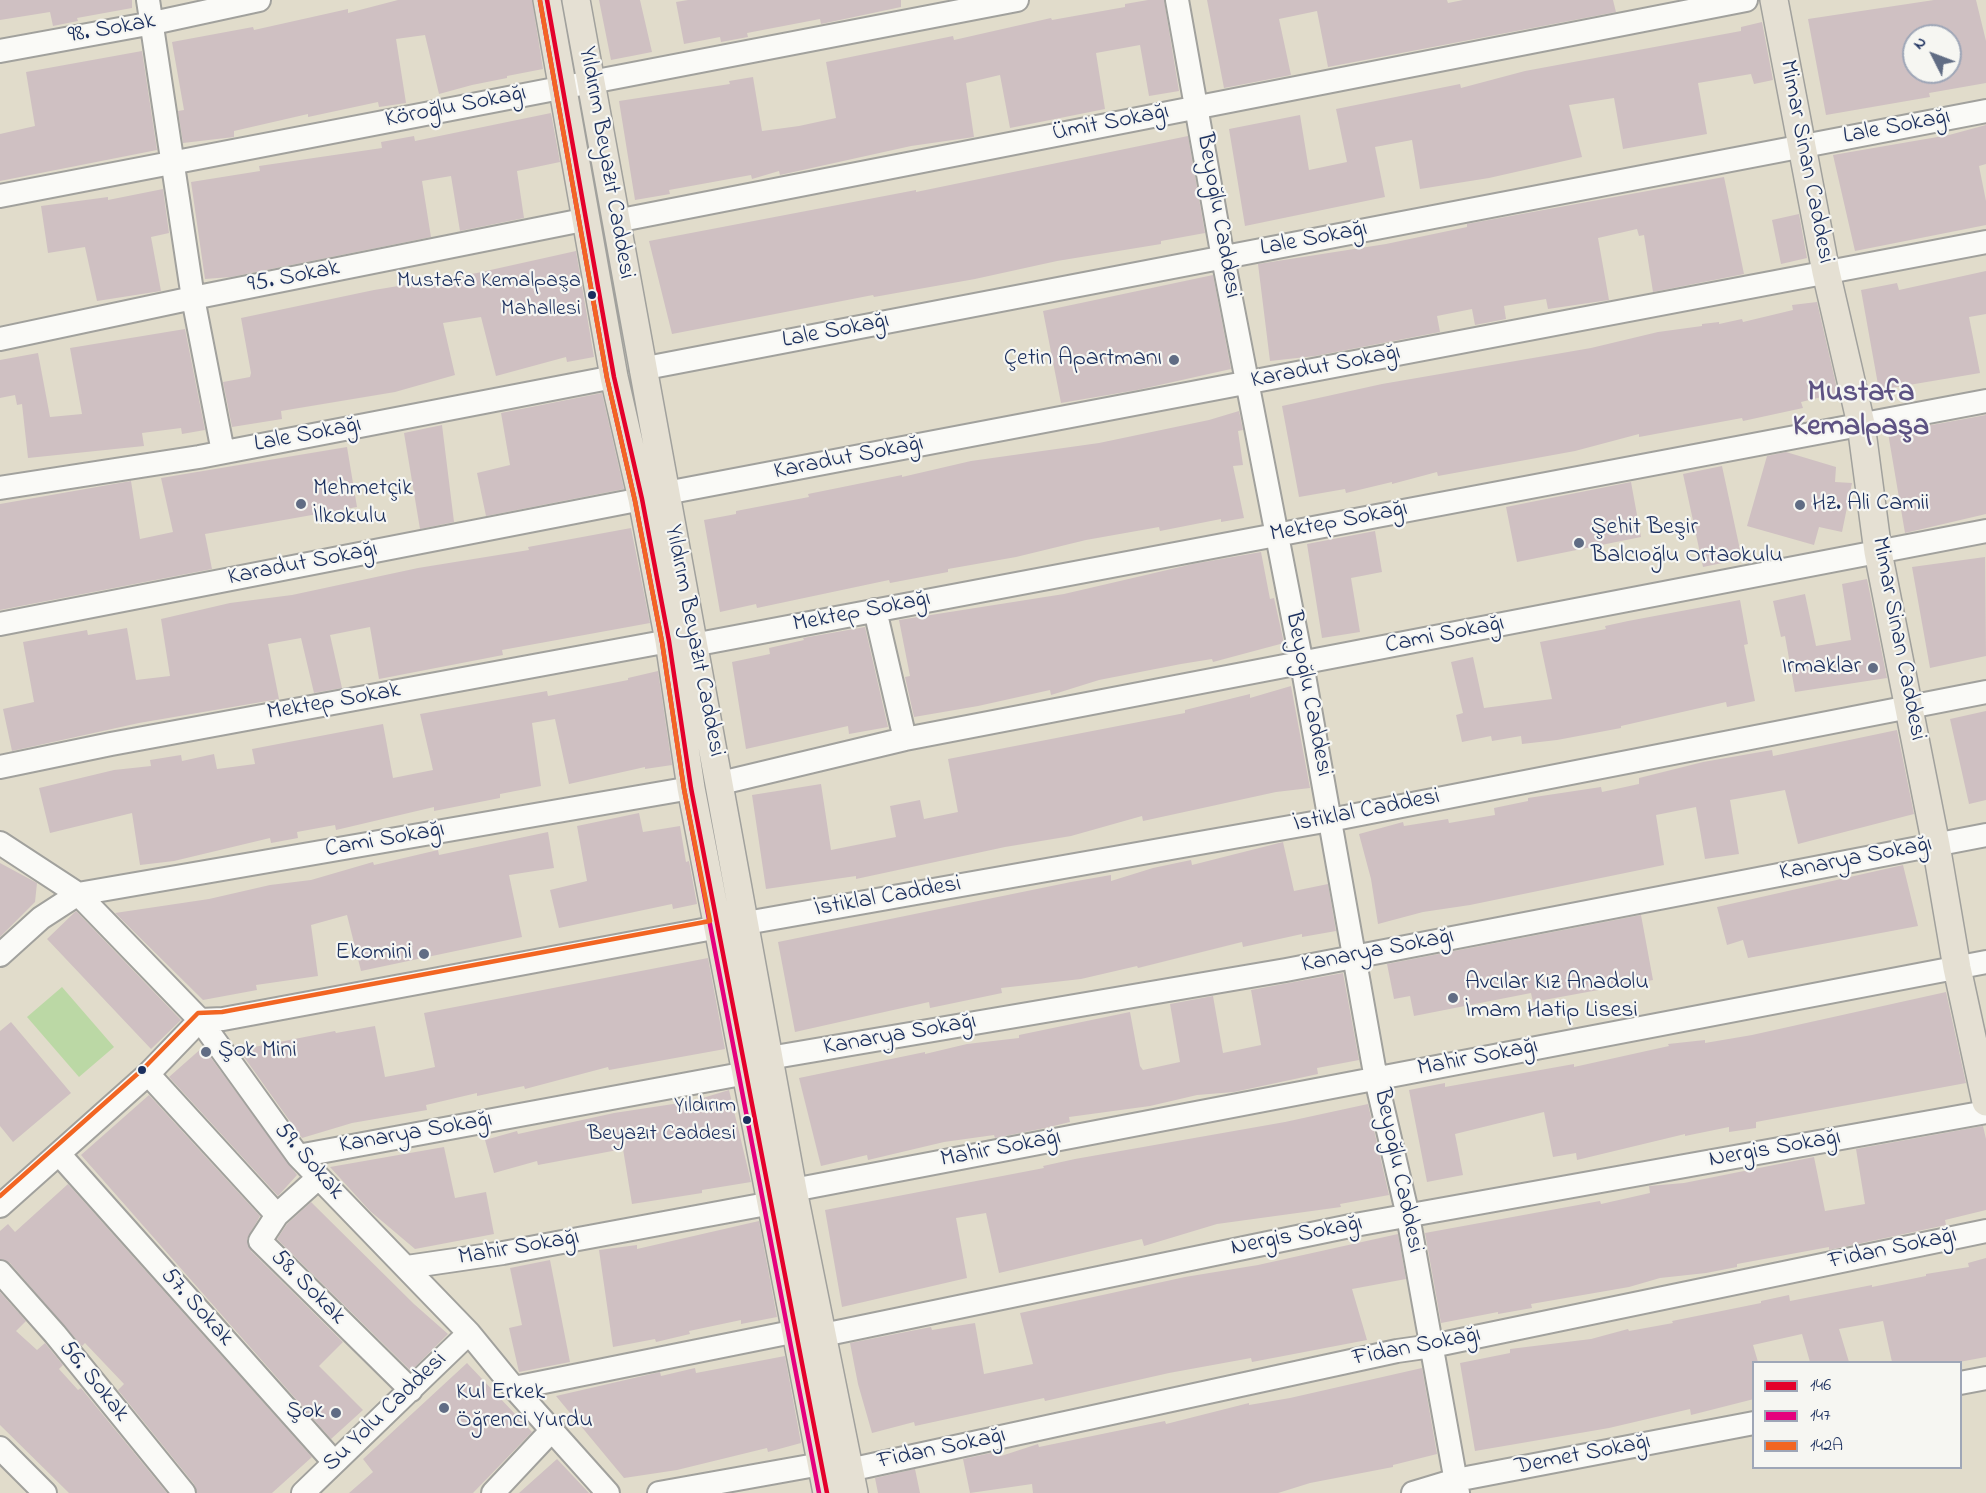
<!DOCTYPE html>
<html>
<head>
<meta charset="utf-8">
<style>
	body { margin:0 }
	#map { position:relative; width:1986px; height:1493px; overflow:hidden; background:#e1dccb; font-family:"Indie Flower",sans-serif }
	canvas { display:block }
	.legend { position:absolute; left:1752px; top:1361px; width:210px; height:108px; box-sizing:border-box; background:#f6f6f2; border:2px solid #9ea6b7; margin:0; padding:8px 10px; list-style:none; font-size:18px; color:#1b2f5e }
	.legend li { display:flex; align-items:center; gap:12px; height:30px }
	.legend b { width:30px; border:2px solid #9ea6b7 }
	.north { position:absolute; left:1902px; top:24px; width:60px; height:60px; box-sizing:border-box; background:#f6f6f2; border:2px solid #9ea6b7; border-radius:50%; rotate:312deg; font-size:16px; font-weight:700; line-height:24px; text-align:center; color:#1b2f5e }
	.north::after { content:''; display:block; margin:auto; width:21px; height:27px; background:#606c84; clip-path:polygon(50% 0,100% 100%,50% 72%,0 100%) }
</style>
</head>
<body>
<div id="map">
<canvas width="1986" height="1493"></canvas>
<ul class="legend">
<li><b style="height:8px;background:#e4002b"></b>146</li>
<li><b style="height:8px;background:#e5007d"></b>147</li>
<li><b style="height:8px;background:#f26522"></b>142A</li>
</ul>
<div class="north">N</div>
</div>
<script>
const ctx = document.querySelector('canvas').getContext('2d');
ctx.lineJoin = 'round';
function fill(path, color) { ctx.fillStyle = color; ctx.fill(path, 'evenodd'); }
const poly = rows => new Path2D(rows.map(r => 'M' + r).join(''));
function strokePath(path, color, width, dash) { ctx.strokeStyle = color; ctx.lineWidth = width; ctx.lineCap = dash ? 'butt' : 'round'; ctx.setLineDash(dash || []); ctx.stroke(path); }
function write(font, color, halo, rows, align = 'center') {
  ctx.font = font + ' "Indie Flower",sans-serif'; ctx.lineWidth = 4.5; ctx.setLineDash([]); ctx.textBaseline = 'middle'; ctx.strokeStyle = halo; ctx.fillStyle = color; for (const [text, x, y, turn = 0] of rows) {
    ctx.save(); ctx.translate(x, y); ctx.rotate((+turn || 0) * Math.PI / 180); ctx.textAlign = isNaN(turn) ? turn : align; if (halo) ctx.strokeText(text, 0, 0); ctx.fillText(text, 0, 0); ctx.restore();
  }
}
fill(poly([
	[62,987,114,1047,79,1077,27,1017]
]), '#bbd8a5');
fill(poly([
	[0,0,132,0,132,8,77,18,78,21,53,26,50,12,0,20],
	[398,0,532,0,543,69,507,76,507,78,472,85,439,94,425,35,396,39,406,103,379,107,378,102,308,117,308,114,234,131,234,137,183,143,178,111,184,110,172,42,253,27,254,30,348,9,348,13],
	[599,0,640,0,652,52,611,60],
	[688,0,901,0,901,7,821,24,820,19,747,33,748,37,721,42,720,37,684,44,676,2],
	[1148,0,1164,0,1179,91,1149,96,1140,45,1096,53,1105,109,1010,128,1000,75,966,83,974,137,911,146,780,175,779,171,752,179,751,175,669,190,670,194,635,200,619,101,730,84,729,81,753,77,762,131,799,126,836,118,826,62,953,36,954,40,1051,18,1052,20,1125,7,1125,4],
	[1207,0,1447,0,1448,3,1463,0,1613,0,1616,12,1328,67,1317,11,1279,19,1291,75,1224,88],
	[1934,0,1976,0,1986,41,1986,83,1929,93,1930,97,1826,115,1808,19],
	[1914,36,1950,36,1950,72,1914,72],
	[1762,22,1773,80,1754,84,1751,74,1698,83,1707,134,1623,149,1614,98,1569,105,1582,157,1489,178,1420,189,1412,140,1375,147,1385,197,1245,226,1229,129,1300,115,1309,170,1347,162,1336,109,1460,84,1461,88,1525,71,1741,31,1741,27],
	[142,51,157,150,0,181,0,134,35,126,26,72],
	[551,113,560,162,517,171,524,218,460,231,451,176,422,181,431,237,231,277,205,279,191,182,260,171,259,166,382,148,381,142,414,136,415,141],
	[1986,125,1986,164,1979,166,1986,201,1986,225,1855,251,1833,155,1949,135],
	[1188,136,1205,233,1161,241,1161,244,1057,261,975,279,874,297,873,295,672,334,649,241,916,190,916,192],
	[1724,177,1744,274,1653,292,1644,235,1639,236,1637,229,1598,238,1609,300,1548,309,1546,299,1504,306,1506,319,1475,325,1472,309,1437,316,1440,332,1315,356,1270,361,1258,264,1386,244,1467,227,1467,224],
	[163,189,169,233,151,237,161,291,97,301,85,247,48,253,41,206,108,197,108,200],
	[1799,214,1807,258,1781,264,1772,220],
	[576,251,594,357,567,362,566,357,496,376,481,317,443,323,455,375,395,392,281,411,282,419,232,427,223,382,250,377,251,373,241,318,374,290,477,273],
	[1986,271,1986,314,1969,317,1980,373,1879,390,1861,290,1897,283,1899,290],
	[1213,275,1231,369,1137,390,1061,403,1043,311],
	[1817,302,1838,393,1801,402,1803,408,1743,421,1742,418,1639,437,1639,434,1575,451,1438,476,1437,472,1392,484,1392,482,1346,493,1345,489,1299,497,1282,406,1382,384,1591,348,1658,332,1702,326,1702,324,1719,322,1719,324,1742,319,1743,322,1793,310,1792,305],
	[185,329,205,430,182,434,181,428,142,433,144,446,28,458,22,404,17,405,15,395,0,398,0,360,38,353,50,417,82,414,70,348],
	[602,393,624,489,486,516,477,473,510,465,501,413],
	[1239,411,1243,430,1238,431,1243,465,1233,466,1244,518,1221,522,1221,519,1160,531,1159,527,1086,540,1016,557,948,569,948,572,890,583,889,580,757,608,756,604,720,612,704,520,736,514,736,511,809,497,808,494,902,475,902,477,971,461,1099,443,1209,420],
	[1986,415,1986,514,1905,533,1888,433],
	[442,425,454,522,420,529,404,433],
	[347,447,357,507,205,534,212,569,0,610,0,504,131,481,140,539,173,532,161,478],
	[1786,452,1836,467,1835,482,1852,483,1842,532,1819,527,1814,545,1747,526,1767,456],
	[1722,466,1742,559,1703,567,1683,474],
	[1631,482,1641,537,1517,562,1506,507],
	[631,528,650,623,502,650,503,655,379,679,370,627,330,635,342,688,314,693,301,638,268,644,279,699,139,723,12,751,3,709,34,702,23,642,87,630,88,635,127,628,136,680,170,676,161,619,230,603,292,595,418,568,529,550,528,547],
	[1375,531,1382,572,1351,578,1360,632,1322,638,1307,544],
	[1261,552,1270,599,1274,598,1284,643,1213,662,1212,659,1181,664,1099,680,1051,695,1050,690,978,706,914,717,905,677,910,676,899,620,1064,594,1193,564],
	[1985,557,1986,656,1930,668,1912,567],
	[1867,579,1887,678,1795,692,1785,636,1781,637,1773,601,1805,594,1816,646,1851,640,1842,584],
	[1740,600,1748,644,1744,645,1755,701,1727,707,1726,702,1621,726,1621,728,1557,740,1522,744,1521,736,1492,741,1491,736,1462,742,1456,715,1463,713,1451,662,1473,657,1484,708,1552,699,1540,642,1606,629,1605,626,1628,621],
	[865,627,888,727,849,734,848,726,746,749,732,662,770,654,769,648,804,640,803,638],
	[658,671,672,765,645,769,645,767,569,784,555,719,532,723,541,786,500,794,500,798,434,811,434,807,336,830,335,825,297,832,298,838,271,843,270,838,174,861,140,865,132,813,50,833,39,788,114,770,151,766,150,760,181,755,182,761,214,754,217,769,255,764,252,749,383,724,393,778,433,770,420,714,547,691,548,696,628,680,628,678],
	[1291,686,1310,788,1276,792,1143,821,1142,816,1071,836,1005,847,856,879,856,876,766,889,752,795,821,784,831,850,896,837,890,806,920,800,924,819,958,812,948,759,1185,713,1185,710,1250,694,1250,698],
	[1986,711,1986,800,1969,804,1950,719],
	[1897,730,1914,814,1798,844,1785,790,1730,800,1739,854,1705,859,1696,807,1656,815,1664,865,1470,905,1423,912,1378,924,1371,879,1359,834,1403,822,1404,826,1448,819,1449,823,1495,815,1494,808,1528,801,1528,798,1601,787,1602,792,1639,784,1639,778,1703,762,1772,750,1773,756],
	[639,813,643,832,680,826,686,862,689,861,697,904,673,909,672,904,559,928,550,890,587,881,577,826],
	[548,832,554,868,509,875,522,937,361,971,347,915,311,925,318,976,256,985,257,990,203,1000,115,913,209,899,270,885,311,880,373,862,374,865,438,850,439,855],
	[1283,842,1294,891,1328,884,1336,931,1302,937,1302,934,1243,947,1242,942,1138,968,1137,966,1081,979,1001,988,1002,993,930,1008,929,1002,795,1032,778,942,1071,882,1111,875,1111,881,1153,868,1191,860,1192,865],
	[0,863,37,883,35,902,0,937],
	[1903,865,1918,926,1748,958,1743,940,1727,945,1717,907],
	[76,911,181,1020,151,1049,47,939],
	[1641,915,1653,980,1533,1002,1531,993,1414,1016,1410,996,1394,999,1387,964],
	[708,958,725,1049,609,1070,608,1067,525,1089,524,1086,477,1096,477,1093,426,1105,427,1110,352,1123,302,1138,239,1050,335,1031,336,1033,375,1026,385,1077,417,1071,435,1067,424,1013],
	[1343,973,1359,1060,1317,1068,1318,1074,1234,1092,1197,1095,1150,1106,1069,1117,1070,1122,1045,1128,995,1138,994,1135,944,1142,868,1160,867,1155,821,1166,799,1078,925,1052,925,1054,967,1044,1019,1038,1019,1035,1130,1012,1140,1066,1143,1070,1180,1062,1170,1004,1213,996,1223,1053,1261,1045,1251,990],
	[1946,992,1966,1083,1756,1122,1756,1128,1729,1132,1729,1127,1685,1136,1685,1134,1577,1160,1576,1153,1553,1157,1544,1112,1455,1134,1463,1175,1427,1182,1409,1090,1445,1083,1445,1087,1574,1064,1574,1067,1669,1046,1668,1044,1705,1040,1705,1043,1752,1035],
	[11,1022,71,1093,13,1142,0,1126,0,1031],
	[203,1047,297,1175,278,1196,169,1077],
	[729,1090,751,1182,702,1190,702,1193,632,1204,623,1149,538,1165,537,1161,494,1173,485,1140,517,1131,518,1134,614,1113,693,1101],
	[149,1095,260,1216,247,1239,251,1251,343,1342,319,1366,363,1410,331,1439,81,1155],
	[1368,1104,1389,1195,1340,1204,1341,1207,1217,1224,1144,1246,1142,1239,999,1273,986,1213,956,1218,967,1278,842,1307,825,1210,1044,1168,1043,1166,1075,1159,1285,1122],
	[1983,1126,1986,1139,1986,1210,1945,1220,1946,1225,1829,1250,1829,1247,1737,1264,1737,1267,1706,1273,1660,1278,1629,1287,1531,1304,1532,1308,1498,1314,1498,1312,1441,1323,1425,1233,1600,1201,1601,1204,1650,1193,1649,1186,1684,1183,1814,1157,1825,1211,1865,1204,1856,1149],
	[444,1147,455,1198,486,1192,494,1234,415,1249,370,1211,330,1167],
	[68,1184,312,1457,272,1493,197,1493,194,1484,118,1390,124,1384,85,1343,82,1346,10,1263,0,1259,0,1231,8,1224,15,1232],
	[311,1202,414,1304,448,1334,411,1371,277,1239,287,1224],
	[759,1221,777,1317,741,1324,741,1320,689,1331,690,1334,656,1342,655,1339,613,1347,599,1250,637,1245,637,1249],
	[1398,1234,1406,1279,1352,1289,1367,1340,1252,1362,1251,1358,1169,1373,1045,1401,1044,1398,915,1426,914,1422,872,1433,858,1384,850,1343,931,1327,932,1330,975,1323,984,1374,1033,1364,1020,1313,1185,1277,1258,1265],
	[1986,1258,1986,1357,1959,1362,1892,1362,1883,1321,1839,1329,1849,1362,1810,1362,1802,1334,1753,1345,1758,1362,1754,1362,1754,1399,1691,1415,1690,1409,1609,1428,1475,1451,1460,1363,1510,1353,1510,1349,1591,1339,1628,1329,1629,1331,1673,1323,1672,1321,1761,1303,1761,1301,1789,1295,1790,1301,1872,1285,1872,1287,1926,1276,1926,1274,1969,1267,1968,1263],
	[550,1260,570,1362,519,1372,509,1328,522,1325,510,1268],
	[0,1292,26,1321,16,1331,37,1350,45,1343,63,1365,59,1369,78,1390,81,1388,167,1493,69,1493,0,1425],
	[785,1356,801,1443,768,1452,767,1448,677,1470,624,1478,556,1396,660,1372,661,1376,695,1368,696,1373],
	[467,1363,532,1432,473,1493,349,1493,373,1472,363,1459],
	[1422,1368,1437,1454,1393,1465,1393,1467,1310,1483,1278,1493,1033,1493,1032,1484,970,1493,963,1459,1000,1451,1001,1456,1038,1444,1039,1447,1165,1421,1166,1424,1249,1403,1249,1405,1290,1398],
	[557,1459,589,1493,519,1493],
	[915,1469,920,1493,878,1493,875,1478]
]), '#cfc0c2');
const minor = poly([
	[148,0,193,298,223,452],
	[1177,0,1223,258,1302,664,1376,1079,1408,1216,1458,1493],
	[0,51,153,23,259,0],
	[0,196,1017,0],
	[616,221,1746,0],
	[0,339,193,298,588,219],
	[641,369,1986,111],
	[0,488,199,457,614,377],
	[666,493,1986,242],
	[875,610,905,739],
	[0,624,642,499],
	[693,645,1986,401],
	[0,767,111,744,669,641],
	[721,783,905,739,1986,531],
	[0,843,78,894,200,1020,298,1156,469,1333,514,1388,608,1493],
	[746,923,1330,820,1986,692],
	[0,955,41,918,78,894,691,788],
	[200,1020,223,1019,719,927],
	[769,1058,1286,970,1986,835],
	[148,1074,277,1215,260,1241,411,1390],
	[59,1154,334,1462],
	[298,1156,747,1073],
	[793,1190,1986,962],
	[0,1206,148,1074,200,1020],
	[277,1215,318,1178],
	[407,1267,503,1253,772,1203],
	[0,1272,55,1334,184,1493],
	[823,1335,1355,1225,1986,1112],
	[1960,1383,1986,1378],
	[514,1388,797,1331],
	[0,1448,45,1493],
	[849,1470,1397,1351,1432,1346,1986,1231],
	[303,1493,469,1333],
	[493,1493,553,1429],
	[659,1493,821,1464],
	[1413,1493,1456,1480,1754,1423]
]);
const major = poly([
	[547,0,614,377,642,499,669,641,691,788,827,1493],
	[576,0,793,1190,854,1493],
	[1774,0,1826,272,1861,424,1878,552,1936,845,1957,968,1986,1102]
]);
strokePath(minor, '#a1a19d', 26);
strokePath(major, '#a1a19d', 30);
strokePath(minor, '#fafaf7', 22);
strokePath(major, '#e5e0d3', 27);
strokePath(poly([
	[547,0,614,377,642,499,669,641,691,788,827,1493]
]), '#e4002b', 4.5);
strokePath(poly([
	[540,1,607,378,635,501,662,642,684,789,819,1493]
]), '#e5007d', 4.5);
strokePath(poly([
	[0,1196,143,1069,198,1013,222,1012,710,921,684,789,662,642,635,501,607,378,540,1]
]), '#f26522', 4.5);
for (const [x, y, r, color] of [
	[592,295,5,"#1b2f5e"],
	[1174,360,6,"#606c84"],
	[301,504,6,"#606c84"],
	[1800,505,6,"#606c84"],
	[1579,543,6,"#606c84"],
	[1873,668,6,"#606c84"],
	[424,954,6,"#606c84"],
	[1453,998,6,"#606c84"],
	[206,1052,6,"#606c84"],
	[142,1070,5,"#1b2f5e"],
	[747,1120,5,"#1b2f5e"],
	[444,1408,6,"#606c84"],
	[336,1413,6,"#606c84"]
]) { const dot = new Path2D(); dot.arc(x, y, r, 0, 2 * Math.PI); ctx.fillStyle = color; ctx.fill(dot); strokePath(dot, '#f6f6f2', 2); }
write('22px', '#1b2f5e', '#f6f6f2', [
	["Mustafa Kemalpaşa",581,282],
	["Mahallesi",581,310],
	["Yıldırım",736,1107],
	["Beyazıt Caddesi",736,1135]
], 'right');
write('24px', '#1b2f5e', '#f6f6f2', [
	["98. Sokak",112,30,-10],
	["Köroğlu Sokağı",456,108,-11],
	["Ümit Sokağı",1111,124,-11],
	["Lale Sokağı",1897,128,-11],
	["Mimar Sinan Caddesi",1805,162,79],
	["Yıldırım Beyazıt Caddesi",605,163,80],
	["Beyoğlu Caddesi",1217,216,80],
	["Lale Sokağı",1314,240,-11],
	["95. Sokak",294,278,-11],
	["Lale Sokağı",836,332,-11],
	["Karadut Sokağı",1326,368,-11],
	["Lale Sokağı",308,436,-11],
	["Karadut Sokağı",849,459,-11],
	["Mektep Sokağı",1339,523,-11],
	["Karadut Sokağı",303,565,-11],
	["Mektep Sokağı",862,613,-11],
	["Cami Sokağı",1445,636,-11],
	["Mimar Sinan Caddesi",1897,639,79],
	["Yıldırım Beyazıt Caddesi",693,641,79],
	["Beyoğlu Caddesi",1307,694,79],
	["Mektep Sokak",334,703,-10],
	["İstiklal Caddesi",1367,812,-11],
	["Cami Sokağı",385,841,-10],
	["Kanarya Sokağı",1856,860,-11],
	["İstiklal Caddesi",888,898,-10],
	["Kanarya Sokağı",1378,952,-11],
	["Kanarya Sokağı",900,1036,-10],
	["Mahir Sokağı",1478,1059,-11],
	["Kanarya Sokağı",416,1134,-10],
	["Mahir Sokağı",1001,1150,-11],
	["Nergis Sokağı",1775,1150,-10],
	["59. Sokak",308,1162,49],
	["Beyoğlu Caddesi",1397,1171,78],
	["Nergis Sokağı",1297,1237,-11],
	["Mahir Sokağı",519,1249,-10],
	["Fidan Sokağı",1893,1250,-12],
	["58. Sokak",307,1288,45],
	["57. Sokak",196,1308,48],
	["Fidan Sokağı",1417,1348,-11],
	["56. Sokak",93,1382,51],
	["Su Yolu Caddesi",386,1413,-44],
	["Fidan Sokağı",942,1450,-12],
	["Demet Sokağı",1583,1456,-11]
]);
write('24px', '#1b2f5e', '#f6f6f2', [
	["Çetin Apartmanı",1162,360,"right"],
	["Mehmetçik",313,490],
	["İlkokulu",313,518],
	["Hz. Ali Camii",1812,505],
	["Şehit Beşir",1591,529],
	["Balcıoğlu Ortaokulu",1591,557],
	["Irmaklar",1861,668,"right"],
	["Ekomini",412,954,"right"],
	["Avcılar Kız Anadolu",1465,984],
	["İmam Hatip Lisesi",1465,1012],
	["Şok Mini",218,1052],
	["Kul Erkek",456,1394],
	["Öğrenci Yurdu",456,1422],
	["Şok",324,1413,"right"]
], 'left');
write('bold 30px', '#5d5283', '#f6f6f2', [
	["Mustafa",1861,395],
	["Kemalpaşa",1861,429]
]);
</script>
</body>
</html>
